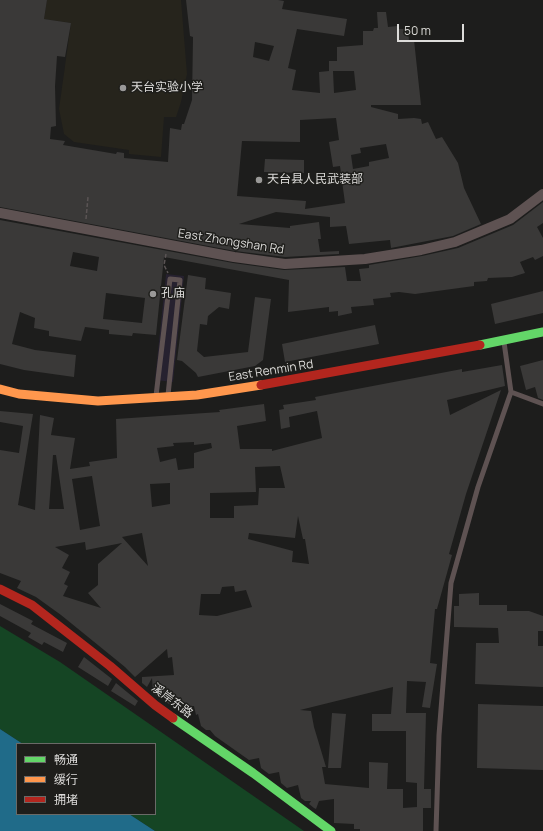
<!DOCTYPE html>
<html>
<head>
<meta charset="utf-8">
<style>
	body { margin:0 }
	#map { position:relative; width:543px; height:831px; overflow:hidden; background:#1d1d1c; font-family:Manrope,"Noto Sans SC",sans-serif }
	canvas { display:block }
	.legend { position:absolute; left:16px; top:743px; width:140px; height:72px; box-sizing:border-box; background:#1e1e1b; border:1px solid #6a6a67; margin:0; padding:5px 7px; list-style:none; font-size:12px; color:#dddcda }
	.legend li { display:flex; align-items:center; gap:8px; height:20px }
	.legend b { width:20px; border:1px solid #6a6a67 }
	.scale { position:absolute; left:397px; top:24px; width:67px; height:18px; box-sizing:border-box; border:2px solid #dddcda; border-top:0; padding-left:5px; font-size:12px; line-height:14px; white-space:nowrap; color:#dddcda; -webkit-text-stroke:3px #1e1e1b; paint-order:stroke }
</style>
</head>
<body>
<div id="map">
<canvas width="543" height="831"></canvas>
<ul class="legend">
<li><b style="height:5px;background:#63d668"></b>畅通</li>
<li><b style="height:5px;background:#ff974d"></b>缓行</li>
<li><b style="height:5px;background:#b3261e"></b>拥堵</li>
</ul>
<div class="scale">50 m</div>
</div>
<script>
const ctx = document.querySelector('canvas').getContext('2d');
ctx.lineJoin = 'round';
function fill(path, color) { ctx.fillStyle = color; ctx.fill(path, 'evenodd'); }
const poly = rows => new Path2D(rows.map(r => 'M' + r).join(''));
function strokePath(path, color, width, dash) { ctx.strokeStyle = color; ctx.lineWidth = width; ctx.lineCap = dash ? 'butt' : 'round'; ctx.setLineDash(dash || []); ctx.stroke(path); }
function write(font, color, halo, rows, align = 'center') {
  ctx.font = font + ' Manrope,"Noto Sans SC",sans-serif'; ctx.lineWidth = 3; ctx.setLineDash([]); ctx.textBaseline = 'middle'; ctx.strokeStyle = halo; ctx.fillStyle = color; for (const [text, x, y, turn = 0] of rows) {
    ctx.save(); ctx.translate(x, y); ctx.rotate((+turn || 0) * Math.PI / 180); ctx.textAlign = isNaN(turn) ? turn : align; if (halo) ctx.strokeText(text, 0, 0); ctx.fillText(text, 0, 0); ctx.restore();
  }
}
fill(poly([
	[47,0,181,0,187,74,181,102,176,117,164,117,161,157,129,154,129,150,74,142,64,134,59,109,71,23,44,19]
]), '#26241c');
fill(poly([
	[166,274,184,276,173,382,155,380]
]), '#26212f');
fill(poly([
	[0,626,60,662,304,831,155,831,129,814,155,814,155,744,23,744,0,729]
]), '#154524');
fill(poly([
	[0,729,23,744,17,744,17,814,129,814,155,831,0,831]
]), '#206b89');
fill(poly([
	[0,0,47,0,44,19,71,23,65,57,57,56,55,86,56,126,51,127,50,139,65,141,63,145,116,154,117,152,124,153,124,158,168,162,170,128,181,130,182,124,184,124,192,100,193,37,190,36,186,0,278,0,284,1,282,9,347,19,344,36,297,29,288,68,296,70,292,90,320,93,319,72,329,71,329,61,337,61,337,47,363,45,363,31,373,31,374,28,378,28,377,12,386,12,388,27,397,26,397,29,408,29,409,41,414,40,421,105,371,105,371,107,398,114,398,119,414,118,421,119,422,124,428,122,436,139,442,137,458,163,464,188,481,224,453,236,391,248,390,240,349,244,346,226,330,227,330,217,276,212,239,224,290,228,290,226,319,222,321,239,318,239,320,252,339,251,339,254,285,257,235,251,0,207],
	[255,42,274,46,269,61,253,57],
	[333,71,354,71,356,90,334,93],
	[336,118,339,140,329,142,333,167,340,166,345,203,305,209,306,201,237,196,242,141,300,142,300,120],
	[386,144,389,158,369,162,369,166,353,169,351,155,361,153,360,148],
	[265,159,304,160,304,173,264,172],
	[543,202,543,223,537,227,543,238,543,256,535,260,533,257,520,262,525,273,512,277,488,278,487,281,474,282,474,286,415,294,399,292,390,293,391,297,373,299,374,305,351,307,352,313,338,316,338,311,329,312,329,307,288,312,289,280,164,257,156,335,133,333,132,336,109,334,109,330,85,327,81,341,49,336,49,331,34,328,35,318,20,312,12,344,35,350,76,355,74,377,24,370,0,364,0,220,233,263,284,270,345,267,347,281,361,281,359,269,369,268,369,265,422,256,458,248,513,225],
	[73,252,99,257,97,271,70,266],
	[106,293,145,298,142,323,103,319],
	[188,275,206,278,205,289,231,293,229,309,219,307,208,316,207,325,200,324,197,351,204,357,248,352,255,297,271,299,263,360,255,366,198,377,196,373,182,361,177,360],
	[543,291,543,313,495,324,491,304],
	[375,325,379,344,285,362,282,344],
	[543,360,543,400,538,398,535,387,526,390,520,366],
	[502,365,505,386,447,400,450,415,501,390,466,494,449,554,452,555,437,609,435,609,430,663,437,664,430,708,422,707,426,682,407,681,406,713,426,713,424,789,431,789,431,808,423,808,423,831,360,831,360,829,354,829,354,824,334,823,334,799,319,801,316,809,314,808,309,804,311,801,305,801,301,798,298,785,287,788,281,783,279,772,269,774,261,768,259,758,249,760,215,736,210,730,206,730,201,726,198,714,196,715,194,706,175,708,166,702,166,697,159,698,153,692,152,678,147,687,142,683,142,677,174,675,172,657,168,658,167,649,135,677,125,667,61,615,36,597,17,588,21,581,0,573,0,450,19,453,23,426,0,422,0,411,33,414,18,505,35,510,40,415,54,418,51,435,75,438,70,469,90,466,89,462,117,458,116,419,220,412,219,410,264,404,266,421,237,426,240,449,272,449,272,451,322,438,317,411,289,417,290,427,281,429,279,410,284,409,283,405,316,400,315,397,462,369,462,372],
	[194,442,194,445,211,443,212,448,194,453,194,468,178,470,176,458,160,462,157,448,174,446,173,443],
	[53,455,56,455,64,509,49,509],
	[280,466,285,488,259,488,258,505,234,506,234,518,210,518,210,493,256,492,255,467],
	[92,476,100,526,80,530,72,479],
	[170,483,170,504,152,507,150,484],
	[298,516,303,539,305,539,309,564,292,562,293,551,248,539,249,533,295,538],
	[142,533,148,566,122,537],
	[85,542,86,550,122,543,98,564,98,585,88,593,101,608,63,596,68,586,64,584,70,572,62,568,69,555,55,547],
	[234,586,235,592,246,590,252,607,217,616,199,615,201,594,220,594,222,587],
	[393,687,391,714,372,714,372,731,406,731,406,782,417,783,417,807,403,808,403,789,387,789,388,763,369,762,369,788,325,784,322,767,326,767,314,727,311,711,300,710],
	[479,593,479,605,507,605,507,611,529,611,543,616,543,631,538,631,538,646,543,646,543,687,475,684,476,643,499,643,498,628,454,627,454,606,459,606,459,594],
	[0,604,33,621,31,624,67,643,63,652,44,642,42,645,28,637,31,633,0,616],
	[84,657,112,679,108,686,78,667],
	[116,683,138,701,135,706,111,691],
	[478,704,543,706,543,770,477,768],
	[332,713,346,714,341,768,328,768]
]), '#3a3938');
strokePath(poly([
	[86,219,88,197],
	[166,254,164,265,168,273]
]), '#5a5454', 1.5, [4, 2]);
strokePath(poly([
	[511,392,543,404],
	[156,396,170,279,180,280,168,395],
	[436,831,439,735,451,583,478,487,511,392,504,342]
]), '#5e5252', 5);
strokePath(poly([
	[0,213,234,257,285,264,365,259,421,250,455,242,510,219,543,194]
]), '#5e5252', 10);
strokePath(poly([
	[480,345,543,332],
	[173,718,253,773,331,831]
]), '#63d668', 9);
strokePath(poly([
	[0,389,19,394,98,401,197,395,261,385]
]), '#ff974d', 9);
strokePath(poly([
	[261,385,480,345],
	[0,589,32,605,110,666,155,705,173,718]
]), '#b3261e', 9);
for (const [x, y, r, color] of [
	[123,88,4,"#9a9998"],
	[259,180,4,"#9a9998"],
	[153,294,4,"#9a9998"]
]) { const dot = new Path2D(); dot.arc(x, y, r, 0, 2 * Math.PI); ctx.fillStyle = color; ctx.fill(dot); strokePath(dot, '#1e1e1b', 1.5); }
write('12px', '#dddcda', '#1e1e1b', [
	["天台实验小学",131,88],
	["天台县人民武装部",267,180],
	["孔庙",161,294]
], 'left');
write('12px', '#dddcda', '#1e1e1b', [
	["East Zhongshan Rd",231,242,9],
	["East Renmin Rd",271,371,-9],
	["溪岸东路",172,701,37]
]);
</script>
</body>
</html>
